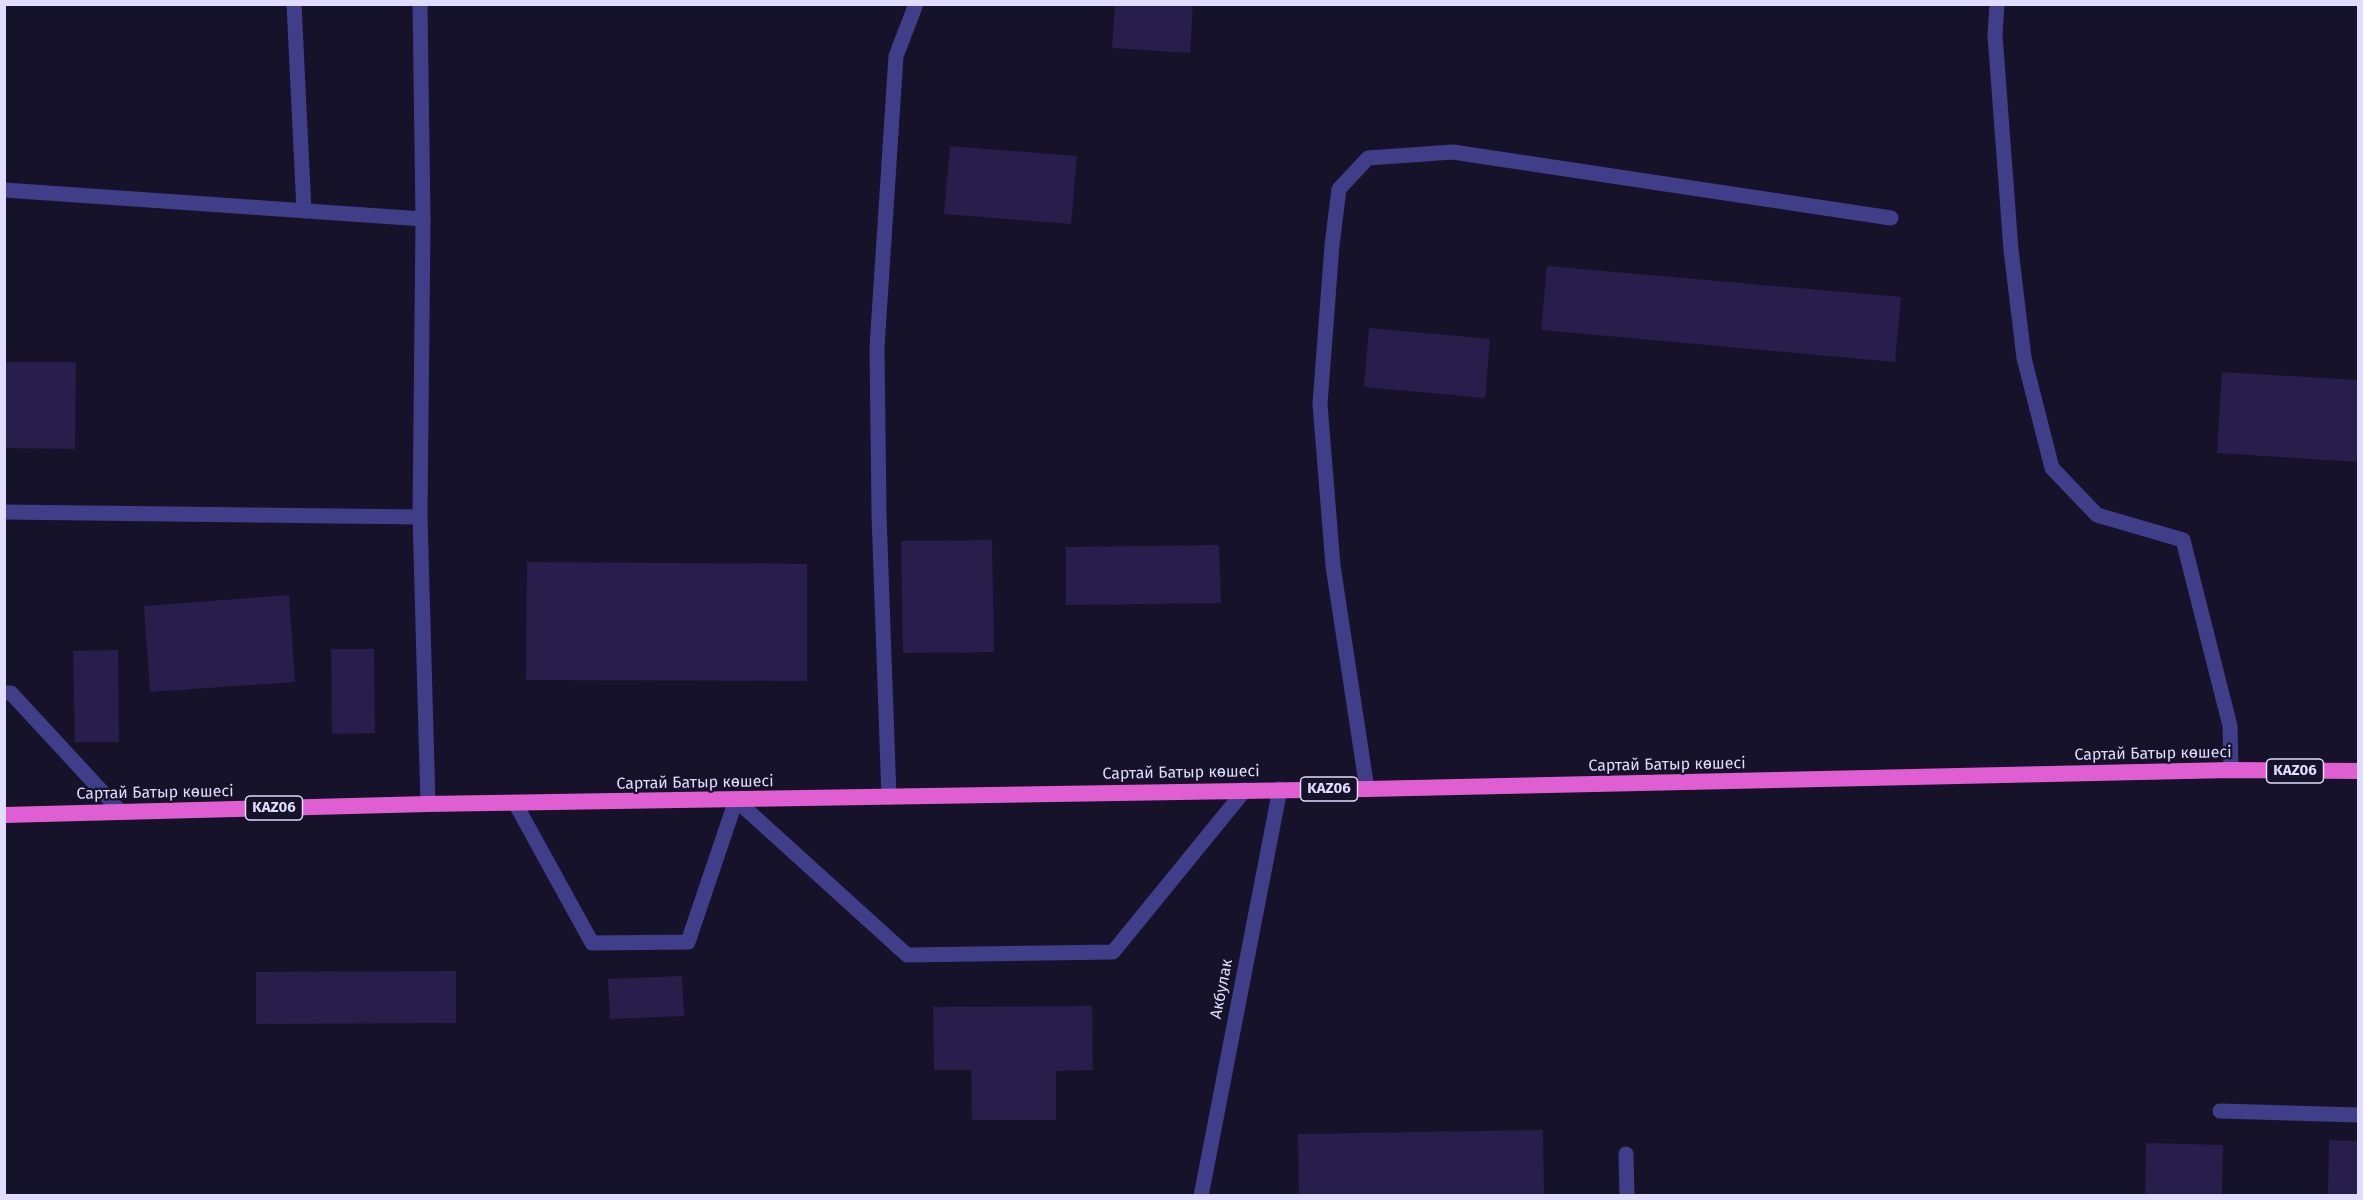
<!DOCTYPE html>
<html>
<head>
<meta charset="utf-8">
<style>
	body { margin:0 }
	#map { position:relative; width:2363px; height:1200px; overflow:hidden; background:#16122a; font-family:"Fira Sans",sans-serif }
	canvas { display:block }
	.frame { position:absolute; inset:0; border:6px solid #dfdcfe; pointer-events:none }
</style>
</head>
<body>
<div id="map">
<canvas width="2363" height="1200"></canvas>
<div class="frame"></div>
</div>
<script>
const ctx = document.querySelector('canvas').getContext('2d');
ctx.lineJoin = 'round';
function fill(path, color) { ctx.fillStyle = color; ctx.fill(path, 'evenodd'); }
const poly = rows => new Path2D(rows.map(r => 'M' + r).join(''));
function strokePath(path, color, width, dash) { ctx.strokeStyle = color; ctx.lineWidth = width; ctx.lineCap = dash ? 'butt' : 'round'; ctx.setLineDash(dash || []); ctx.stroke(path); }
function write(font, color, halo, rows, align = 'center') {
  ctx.font = font + ' "Fira Sans",sans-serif'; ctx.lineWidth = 4.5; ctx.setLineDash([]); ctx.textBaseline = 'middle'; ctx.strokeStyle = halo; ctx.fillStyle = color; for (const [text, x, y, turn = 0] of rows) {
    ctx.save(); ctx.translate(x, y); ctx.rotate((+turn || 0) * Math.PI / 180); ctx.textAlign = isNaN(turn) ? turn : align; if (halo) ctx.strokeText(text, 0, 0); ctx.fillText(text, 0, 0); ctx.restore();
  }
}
fill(poly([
	[1115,4,1193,4,1190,53,1112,48],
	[950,146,1077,156,1071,224,944,214],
	[1547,266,1901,297,1895,362,1541,330],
	[1369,328,1490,339,1485,398,1364,387],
	[5,362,76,362,75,449,5,448],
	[2222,372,2358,380,2358,462,2217,453],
	[992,540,994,652,903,653,901,541],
	[1219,545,1221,603,1066,605,1066,547],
	[527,562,807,564,807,681,526,680],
	[289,595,295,682,150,692,144,606],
	[331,649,374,649,375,733,332,734],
	[118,650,119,742,75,742,73,651],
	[456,971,456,1023,256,1024,256,972],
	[682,976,684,1016,610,1019,608,979],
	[1092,1006,1093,1070,1056,1071,1056,1120,972,1120,971,1070,934,1070,933,1007],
	[1543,1130,1544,1196,1299,1196,1298,1134],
	[2329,1140,2358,1141,2358,1196,2328,1196],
	[2146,1143,2223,1145,2222,1196,2145,1196]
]), '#271e4b');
strokePath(poly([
	[294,4,304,211],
	[1997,4,1995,35,2011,250,2024,358,2052,468,2097,515,2183,540,2230,726,2231,770],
	[4,190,423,219],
	[4,512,420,517],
	[4,693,11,693,121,812],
	[1367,789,1333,566,1320,404,1332,245,1339,189,1368,158,1453,152,1891,218],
	[889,797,879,515,877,347,896,56,916,4],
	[515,803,592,943,688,942,736,800,907,955,1113,952,1245,790],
	[2220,1111,2358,1115],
	[1626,1154,1627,1196]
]), '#403e88', 15);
strokePath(poly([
	[420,4,423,219,420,517,428,804],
	[1201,1196,1280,789]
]), '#403e88', 15);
strokePath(poly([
	[4,815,428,804,1367,789,2231,770,2358,771]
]), '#df5fd2', 16);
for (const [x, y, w] of [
	[2295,771,57],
	[1329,789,57],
	[274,808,57]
]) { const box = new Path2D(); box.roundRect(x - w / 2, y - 12, w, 24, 4.5); ctx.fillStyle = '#16122a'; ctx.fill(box); strokePath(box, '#dfdcfe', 1.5); }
write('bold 15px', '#dfdcfe', null, [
	["KАZ06",2295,771],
	["KАZ06",1329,789],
	["KАZ06",274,808]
]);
write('16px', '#dfdcfe', '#16122a', [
	["Сартай Батыр көшесі",2153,754,-1],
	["Сартай Батыр көшесі",1667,765,-1],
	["Сартай Батыр көшесі",1181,773,-1],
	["Сартай Батыр көшесі",695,783,-1],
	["Сартай Батыр көшесі",155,793,-1],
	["Акбулак",1222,989,-79]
]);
</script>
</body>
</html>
